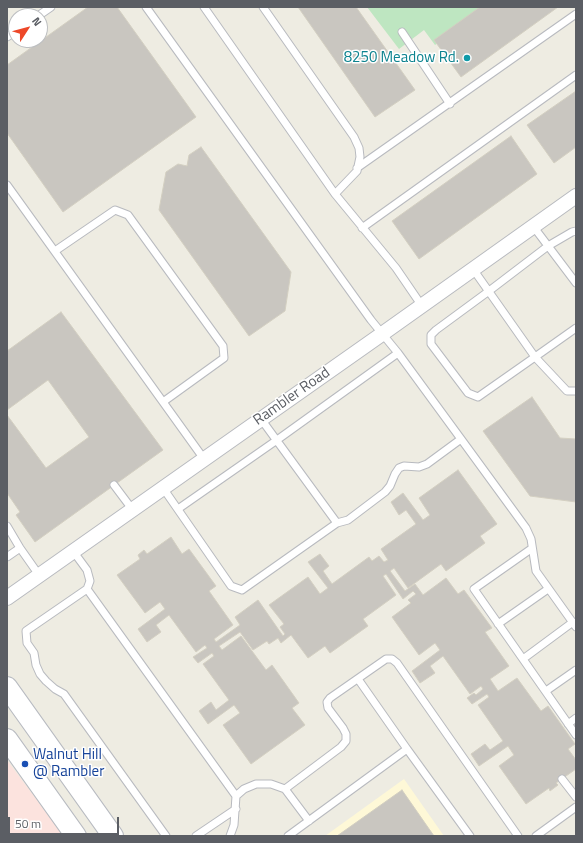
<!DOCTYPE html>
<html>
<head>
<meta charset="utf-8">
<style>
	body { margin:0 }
	#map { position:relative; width:583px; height:843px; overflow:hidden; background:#eeece2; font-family:"Titillium Web",sans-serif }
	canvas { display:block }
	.frame { position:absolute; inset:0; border:8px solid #5b5e64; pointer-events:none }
	.north { position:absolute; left:8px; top:8px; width:40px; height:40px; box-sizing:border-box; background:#fff; border:1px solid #bdbfc1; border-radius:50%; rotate:54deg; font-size:11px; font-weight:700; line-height:16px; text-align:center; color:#5b5e64 }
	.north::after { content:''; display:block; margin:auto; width:14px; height:18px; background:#ed4829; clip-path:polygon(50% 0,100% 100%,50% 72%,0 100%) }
	.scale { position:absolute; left:8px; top:817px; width:111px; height:18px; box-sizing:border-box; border:2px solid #5b5e64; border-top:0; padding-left:5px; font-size:12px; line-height:14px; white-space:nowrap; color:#5b5e64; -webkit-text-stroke:3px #fff; paint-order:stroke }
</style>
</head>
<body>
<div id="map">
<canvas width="583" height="843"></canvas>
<div class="frame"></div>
<div class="north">N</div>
<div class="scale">50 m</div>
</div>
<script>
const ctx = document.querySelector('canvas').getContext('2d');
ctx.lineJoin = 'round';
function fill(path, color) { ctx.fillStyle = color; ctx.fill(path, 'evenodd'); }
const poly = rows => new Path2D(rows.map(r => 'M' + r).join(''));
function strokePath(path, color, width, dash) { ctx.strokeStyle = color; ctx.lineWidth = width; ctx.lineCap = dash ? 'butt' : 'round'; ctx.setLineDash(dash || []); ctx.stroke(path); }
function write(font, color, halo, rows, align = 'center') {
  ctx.font = font + ' "Titillium Web",sans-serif'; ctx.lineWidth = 3; ctx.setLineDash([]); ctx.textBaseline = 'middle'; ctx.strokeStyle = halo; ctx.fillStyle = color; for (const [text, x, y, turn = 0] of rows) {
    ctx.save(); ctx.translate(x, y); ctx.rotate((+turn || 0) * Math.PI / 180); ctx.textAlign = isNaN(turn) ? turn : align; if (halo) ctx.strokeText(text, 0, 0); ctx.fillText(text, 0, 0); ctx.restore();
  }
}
fill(poly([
	[404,779,444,836,325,836]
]), '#fef8d7');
fill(poly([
	[7,760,42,807,63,836,7,836]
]), '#fce3de');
fill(poly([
	[367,7,486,7,435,45,424,30,399,49]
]), '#bee6c1');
const building = poly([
	[88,7,117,7,196,117,63,212,7,133,7,65,88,7],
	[298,7,356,7,415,90,375,117,298,7],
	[480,7,558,7,461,77,434,40,480,7],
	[576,91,576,147,554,163,527,125,576,91],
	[511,136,537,174,419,259,392,221,511,136],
	[201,147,291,272,285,311,249,336,159,210,166,172,178,164,187,166,189,155,201,147],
	[61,312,163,450,35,542,16,515,20,512,7,493,7,415,46,468,89,437,48,380,7,410,7,351,61,312],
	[532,397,560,438,576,439,576,502,530,496,483,431,532,397],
	[458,470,497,524,480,536,485,543,446,571,441,564,408,588,394,568,390,571,405,591,415,584,423,595,446,578,458,594,464,590,492,628,485,632,509,666,490,679,498,691,517,678,541,711,548,706,575,744,568,749,576,760,576,769,556,783,558,785,550,791,549,788,526,804,499,766,514,755,508,746,479,766,471,754,485,744,490,750,503,741,478,705,489,697,487,694,472,704,467,698,474,693,476,695,483,689,481,686,470,694,443,656,430,666,435,673,420,683,412,671,440,650,435,643,419,655,392,617,411,603,408,600,416,594,413,591,403,599,386,574,383,576,396,595,363,619,368,626,330,653,325,646,308,658,291,635,281,643,278,638,269,644,267,641,253,650,240,632,219,646,222,650,241,636,266,670,272,665,299,703,292,708,305,725,251,764,223,725,240,713,234,705,208,724,199,711,211,702,216,710,229,700,203,664,214,656,212,653,198,663,193,657,207,648,205,645,196,652,169,615,156,625,161,632,147,642,138,629,165,609,160,602,145,613,117,575,140,559,138,555,144,550,147,554,171,537,182,554,189,549,216,586,209,591,233,625,214,639,216,642,240,625,235,617,258,600,283,636,285,634,280,627,284,624,269,605,308,577,320,594,328,588,308,562,320,554,329,566,323,571,332,584,369,557,372,561,379,556,384,562,388,560,381,549,416,524,406,510,399,515,391,502,403,493,423,520,430,515,419,498,458,470],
	[402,790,434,836,337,836,402,790]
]);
fill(building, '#c9c6c0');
strokePath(building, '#d3cfc1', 1);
const service = poly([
	[146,7,371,320,398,353,461,439,427,464,419,467,404,466,399,468,395,474,390,486,385,492,348,520,337,523],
	[204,7,335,194,396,268,422,306],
	[263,7,354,137,359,148,360,157,357,171,335,194],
	[38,16,51,7],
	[402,32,450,104],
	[7,37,16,31],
	[357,168,576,14],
	[7,185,204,459],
	[533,226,576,283],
	[362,228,576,75],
	[576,231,572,232,548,246,489,291,436,330,431,335,431,344,468,393,478,397,535,357,567,391,576,391],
	[55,251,115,210,128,215,223,346,224,358,163,402],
	[473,269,535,357,576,328],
	[461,439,526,528,531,539,536,571,576,627],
	[114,485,132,509],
	[163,488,231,586,242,590,337,523,261,419],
	[178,509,277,440,398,353],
	[7,526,20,548,39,575],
	[531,549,474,589,576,735],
	[73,551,87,570,90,581,87,589,236,796,234,825,230,836],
	[7,557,20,548],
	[87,589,26,631,27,643,34,653,36,665,40,674,46,681,55,689,64,694,166,836],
	[498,624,548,589],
	[523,659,573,622],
	[358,679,407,749],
	[546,691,576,670],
	[568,724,576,718],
	[562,779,576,797],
	[285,789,309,821],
	[236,796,244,789,256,784,271,784,285,789,341,747,346,741,346,734,343,728,328,708,327,702,330,698,386,659,392,659,397,663,518,836],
	[196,836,236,809],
	[288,836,407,749,470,836],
	[536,836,576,807]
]);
const minor = poly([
	[7,598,382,334,576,196]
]);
const secondary = poly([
	[7,687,113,836],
	[7,739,76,836]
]);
strokePath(service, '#b8babf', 9);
strokePath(minor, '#b8babf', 16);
strokePath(secondary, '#b8bbc1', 22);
strokePath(service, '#fff', 7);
strokePath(minor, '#fff', 14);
strokePath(secondary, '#fff', 20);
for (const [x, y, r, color] of [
	[467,58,4,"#0f9aa8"],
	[25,764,4,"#1a4fb4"]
]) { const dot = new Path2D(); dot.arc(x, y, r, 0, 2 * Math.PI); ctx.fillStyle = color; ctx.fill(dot); strokePath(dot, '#fff', 1.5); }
write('15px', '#0d838f', '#fff', [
	["8250 Meadow Rd.",459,58]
], 'right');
write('15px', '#5b5e64', '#fff', [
	["Rambler Road",292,397,-35]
]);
write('15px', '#164399', '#fff', [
	["Walnut Hill",33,755],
	["@ Rambler",33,772]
], 'left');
</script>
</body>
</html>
